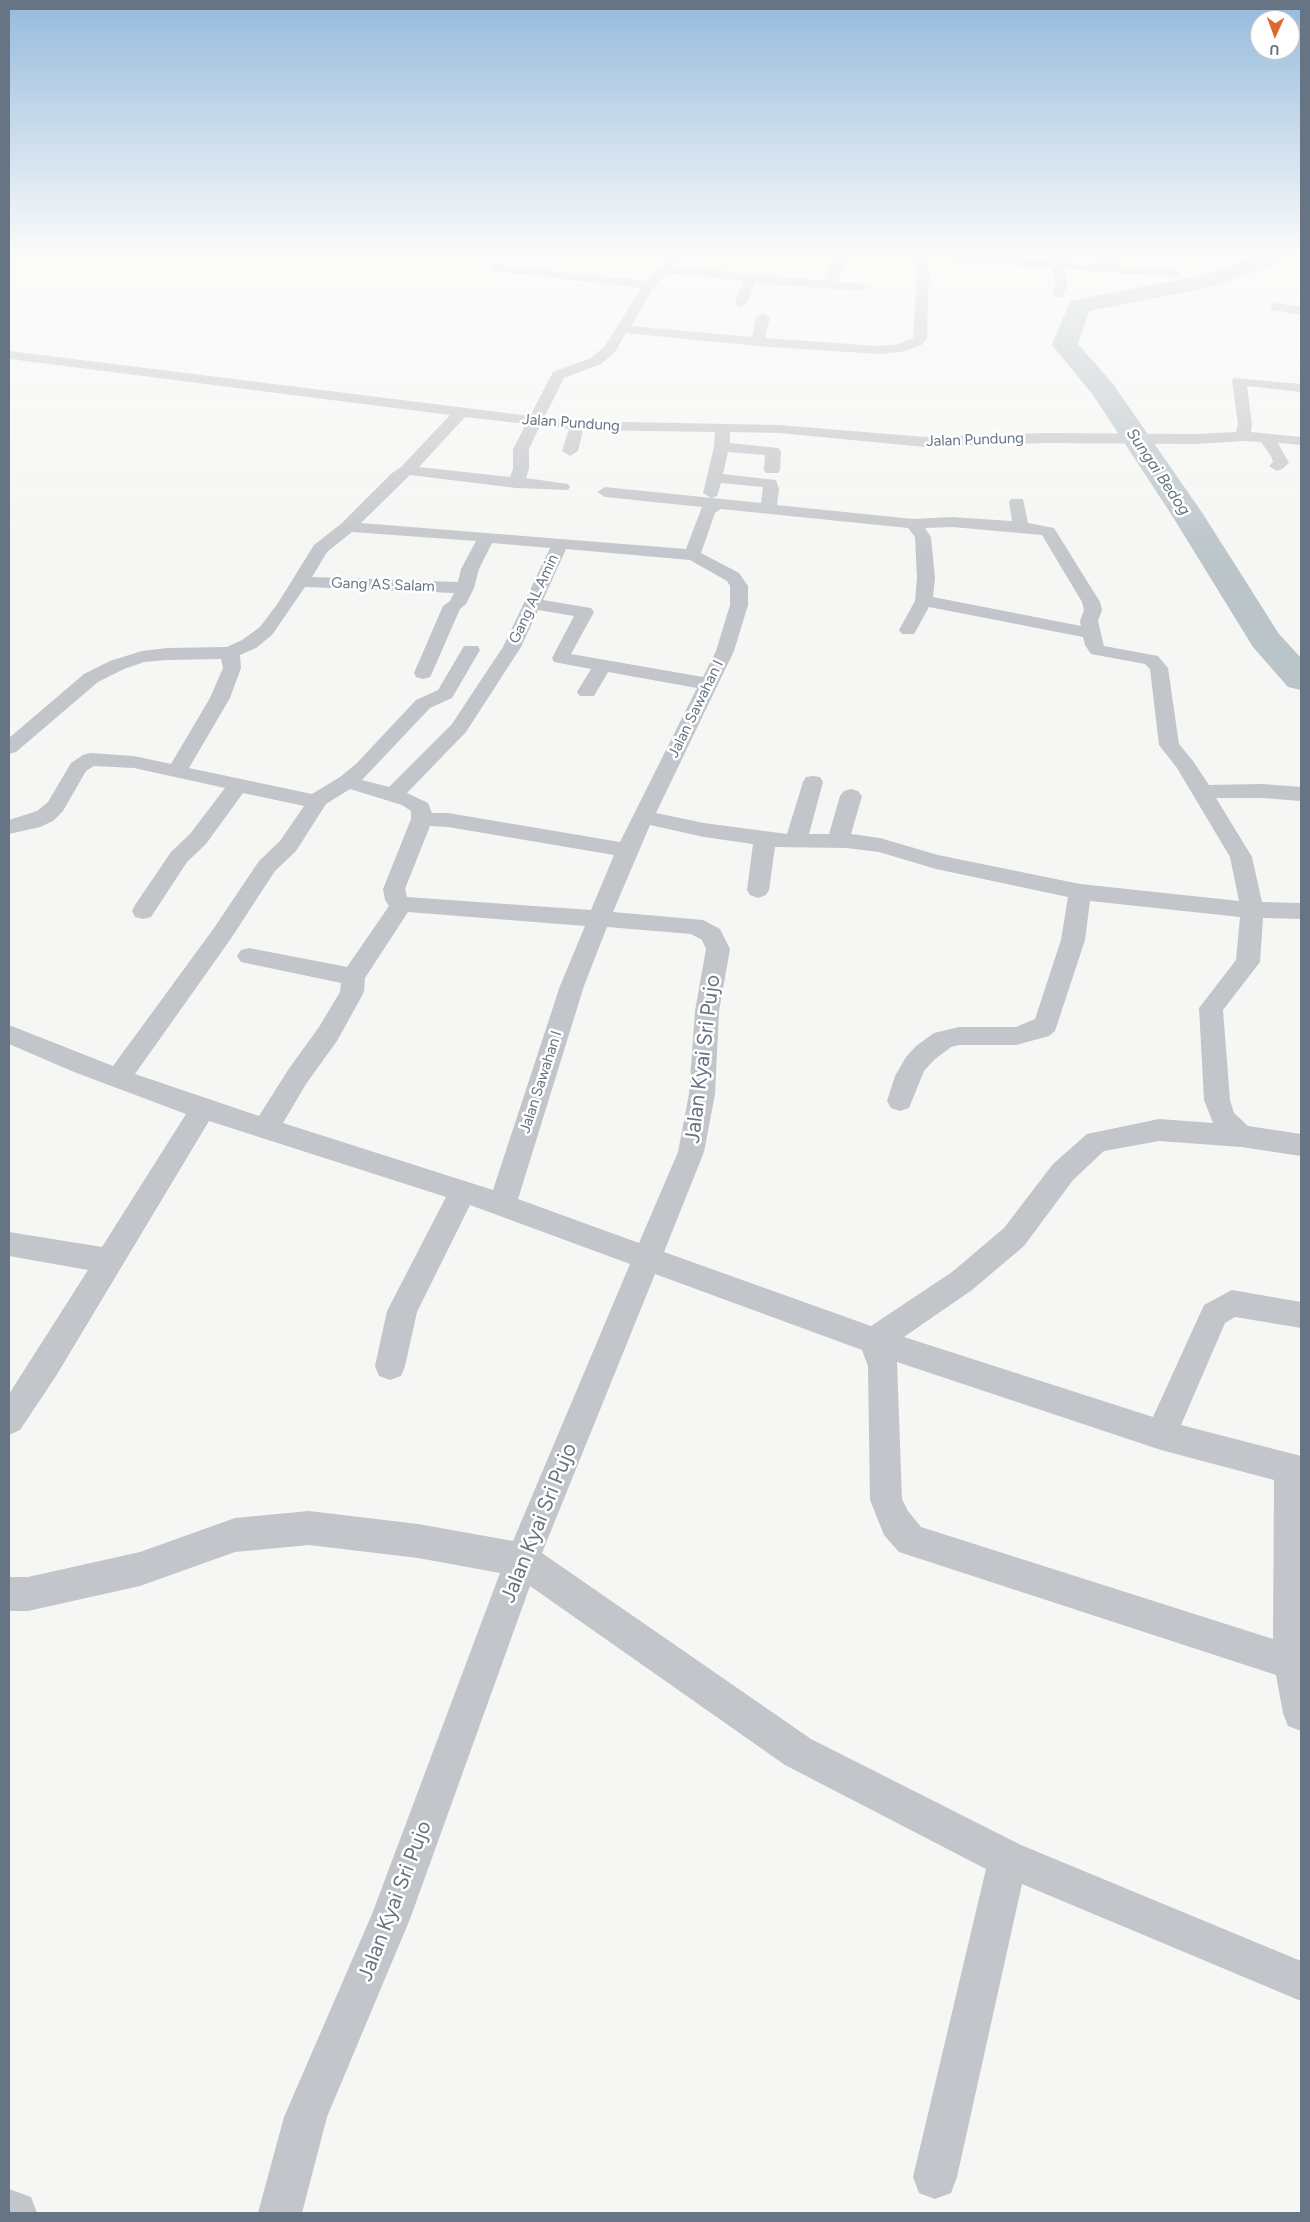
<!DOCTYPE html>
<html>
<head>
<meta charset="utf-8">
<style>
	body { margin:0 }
	#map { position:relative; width:1310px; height:2222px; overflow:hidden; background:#f6f7f4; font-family:Figtree,sans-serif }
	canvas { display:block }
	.frame { position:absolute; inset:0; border:10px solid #677483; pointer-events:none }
	.north { position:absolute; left:1250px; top:10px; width:50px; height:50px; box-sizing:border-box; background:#fff; border:1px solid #c2c7cd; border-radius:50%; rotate:182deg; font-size:14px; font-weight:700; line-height:20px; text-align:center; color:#677483 }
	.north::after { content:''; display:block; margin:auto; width:18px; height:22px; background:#dc6a2f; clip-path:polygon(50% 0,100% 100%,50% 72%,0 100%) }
</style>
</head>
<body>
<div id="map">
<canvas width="1310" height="2222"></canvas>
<div class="frame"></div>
<div class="north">U</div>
</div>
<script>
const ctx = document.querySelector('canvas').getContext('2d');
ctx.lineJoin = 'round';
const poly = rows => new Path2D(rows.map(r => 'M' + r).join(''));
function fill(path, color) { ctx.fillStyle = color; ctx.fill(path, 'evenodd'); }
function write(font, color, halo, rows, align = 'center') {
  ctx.font = font + ' Figtree,sans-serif'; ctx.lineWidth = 5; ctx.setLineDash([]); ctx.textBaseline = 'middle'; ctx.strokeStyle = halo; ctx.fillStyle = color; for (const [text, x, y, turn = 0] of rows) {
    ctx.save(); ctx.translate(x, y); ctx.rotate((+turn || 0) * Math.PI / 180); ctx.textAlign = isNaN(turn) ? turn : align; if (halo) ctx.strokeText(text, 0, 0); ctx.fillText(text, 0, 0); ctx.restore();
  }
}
fill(poly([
	[1254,253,1277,253,1280,259,1277,264,1212,287,1089,311,1078,344,1113,384,1203,514,1279,634,1301,658,1301,690,1288,687,1253,647,1171,514,1093,395,1052,345,1070,301,1199,276,1256,256,1254,253]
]), '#bac4c9');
fill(poly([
	[671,253,684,253,673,266,826,281,834,253,846,253,838,282,861,283,867,287,861,291,755,283,747,303,741,307,735,303,743,281,667,273,654,287,631,326,752,337,756,317,763,313,770,317,765,338,878,346,899,344,913,338,917,273,914,256,910,253,962,253,1050,261,1050,253,1062,253,1062,262,1105,265,1098,257,1098,253,1110,253,1119,267,1176,269,1182,273,1176,277,1063,269,1068,285,1062,297,1058,298,1052,294,1056,285,1051,268,926,257,929,273,927,339,922,345,901,352,878,354,757,346,626,333,615,352,601,364,564,378,544,418,577,421,779,425,925,437,1044,433,1196,434,1236,432,1238,424,1232,381,1234,378,1301,384,1301,392,1247,386,1252,424,1251,432,1301,437,1301,445,1278,443,1289,463,1282,469,1277,471,1269,466,1273,462,1271,456,1261,442,1243,441,1196,444,1044,443,925,447,779,433,730,432,730,443,778,448,781,451,780,470,778,473,766,473,764,470,765,455,728,452,723,474,776,480,779,489,777,505,913,519,952,517,1012,521,1009,502,1011,499,1023,499,1028,523,1054,528,1100,602,1102,610,1098,621,1104,646,1158,656,1168,668,1179,744,1193,761,1209,785,1262,784,1301,787,1301,801,1262,798,1216,798,1252,857,1262,902,1301,903,1301,919,1263,918,1260,962,1223,1010,1230,1100,1234,1113,1248,1126,1301,1134,1301,1156,1241,1147,1159,1141,1104,1151,1073,1180,1024,1246,972,1290,904,1337,1153,1417,1204,1305,1232,1290,1301,1302,1301,1328,1235,1317,1225,1323,1181,1425,1301,1456,1301,1731,1288,1726,1283,1713,1276,1675,899,1552,884,1535,870,1500,868,1366,862,1350,655,1274,542,1553,811,1739,1021,1845,1301,1961,1301,2001,1022,1884,957,2177,951,2193,935,2199,919,2193,913,2177,986,1869,785,1765,530,1586,410,1919,327,2117,302,2213,258,2213,284,2117,372,1914,500,1573,418,1558,309,1545,235,1552,140,1586,28,1611,9,1611,9,1577,28,1577,140,1552,235,1518,309,1511,418,1524,513,1541,630,1264,470,1205,417,1312,405,1366,401,1376,390,1380,379,1376,375,1366,387,1311,446,1197,209,1121,56,1376,20,1430,9,1435,9,1394,88,1270,9,1256,9,1232,102,1247,186,1114,74,1072,9,1044,9,1025,113,1066,214,928,259,861,280,841,304,806,243,793,206,844,187,862,151,917,143,919,135,917,132,911,135,905,171,852,190,834,225,788,134,768,94,766,86,771,63,811,53,821,40,827,9,834,9,820,37,811,48,802,71,763,83,755,90,753,134,756,171,764,210,698,223,668,221,659,167,660,144,662,124,669,98,682,16,752,9,754,9,738,84,674,110,661,142,651,167,648,227,647,242,640,260,627,278,603,314,545,342,523,392,473,401,467,450,415,9,359,9,351,530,416,553,372,591,358,605,346,641,288,496,271,492,270,490,267,492,264,646,281,671,253],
	[465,417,526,424,513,449,513,469,510,477,419,467,465,417],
	[540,426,569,429,562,451,570,456,578,451,583,430,715,432,714,447,703,493,711,498,717,496,721,483,763,487,761,503,605,487,597,492,605,497,702,507,686,549,361,523,410,475,516,488,568,490,570,487,568,484,526,478,529,469,529,449,540,426],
	[721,509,908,528,915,537,917,578,915,601,899,630,902,634,914,634,929,607,1083,637,1085,645,1091,654,1145,664,1150,669,1159,745,1177,768,1230,857,1239,901,1080,884,938,855,880,838,851,834,862,796,858,791,851,789,844,791,840,796,829,834,809,834,823,782,820,777,813,776,806,777,803,782,787,834,704,823,656,813,734,651,748,605,748,586,739,573,701,553,715,513,721,509],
	[952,527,1042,535,1082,602,1084,610,1080,621,1081,626,933,597,935,578,931,537,925,528,952,527],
	[352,532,476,541,461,569,458,582,312,577,327,552,352,532],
	[492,543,550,548,503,647,479,683,452,724,389,787,362,780,430,708,452,698,480,650,478,646,464,646,438,690,416,700,356,764,340,777,312,794,189,768,230,698,241,668,240,655,256,648,272,635,305,587,454,593,450,601,443,606,414,673,416,677,423,679,430,677,432,673,460,609,466,604,474,588,479,569,492,543],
	[566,549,690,560,727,581,730,586,730,605,716,651,703,677,571,654,594,612,591,608,543,600,566,549],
	[538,610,574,616,552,658,554,662,591,669,577,692,580,696,594,696,608,672,697,688,620,842,448,813,432,813,428,803,407,793,466,732,521,647,538,610],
	[350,789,402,805,411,811,411,819,383,889,385,900,389,906,347,967,249,948,241,950,237,956,241,962,341,983,340,992,319,1027,288,1070,259,1116,135,1074,230,940,275,871,296,851,326,804,350,789],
	[650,825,704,837,753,844,747,890,750,895,758,898,766,895,769,890,775,847,846,848,879,852,936,869,1068,897,1061,940,1035,1019,1016,1027,959,1027,934,1033,916,1046,906,1057,895,1076,887,1101,891,1108,900,1111,909,1108,924,1071,934,1060,951,1047,959,1045,1016,1045,1049,1036,1055,1031,1085,940,1090,901,1240,917,1236,960,1199,1008,1204,1100,1213,1123,1159,1119,1087,1134,1053,1164,1004,1228,952,1272,871,1326,664,1252,704,1152,715,1094,719,1011,730,949,720,929,703,920,613,912,650,825],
	[430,826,448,827,614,855,591,910,407,897,405,889,430,826],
	[408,912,585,926,560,986,493,1190,283,1123,306,1084,337,1041,364,992,365,978,408,912],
	[607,927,691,934,702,940,706,949,695,1011,689,1094,678,1152,639,1243,518,1199,584,986,607,927],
	[897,1362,1161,1450,1274,1480,1273,1639,921,1527,908,1511,902,1499,897,1362],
	[1276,303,1301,307,1301,315,1271,310,1270,307,1271,304,1276,303],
	[9,2189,31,2197,37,2213,9,2213,9,2189]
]), '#c2c5c9');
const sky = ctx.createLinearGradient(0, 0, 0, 564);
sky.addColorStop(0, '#95badc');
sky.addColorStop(0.45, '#fbfbfa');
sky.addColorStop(1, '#fbfbfa00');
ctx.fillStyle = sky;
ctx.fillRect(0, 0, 1310, 564);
write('15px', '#677483', '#fff', [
	["Jalan Pundung",571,423,4],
	["Jalan Pundung",975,440,-2],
	["Gang AS Salam",383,585,2],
	["Gang AL Amin",534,599,-65],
	["Jalan Sawahan I",696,709,-64],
	["Jalan Sawahan I",541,1082,-72]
]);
write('italic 16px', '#63757f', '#fff', [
	["Sungai Bedog",1158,472,56]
]);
write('21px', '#677483', '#fff', [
	["Jalan Kyai Sri Pujo",703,1059,-83],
	["Jalan Kyai Sri Pujo",539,1523,-68],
	["Jalan Kyai Sri Pujo",395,1901,-69]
]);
</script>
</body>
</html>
